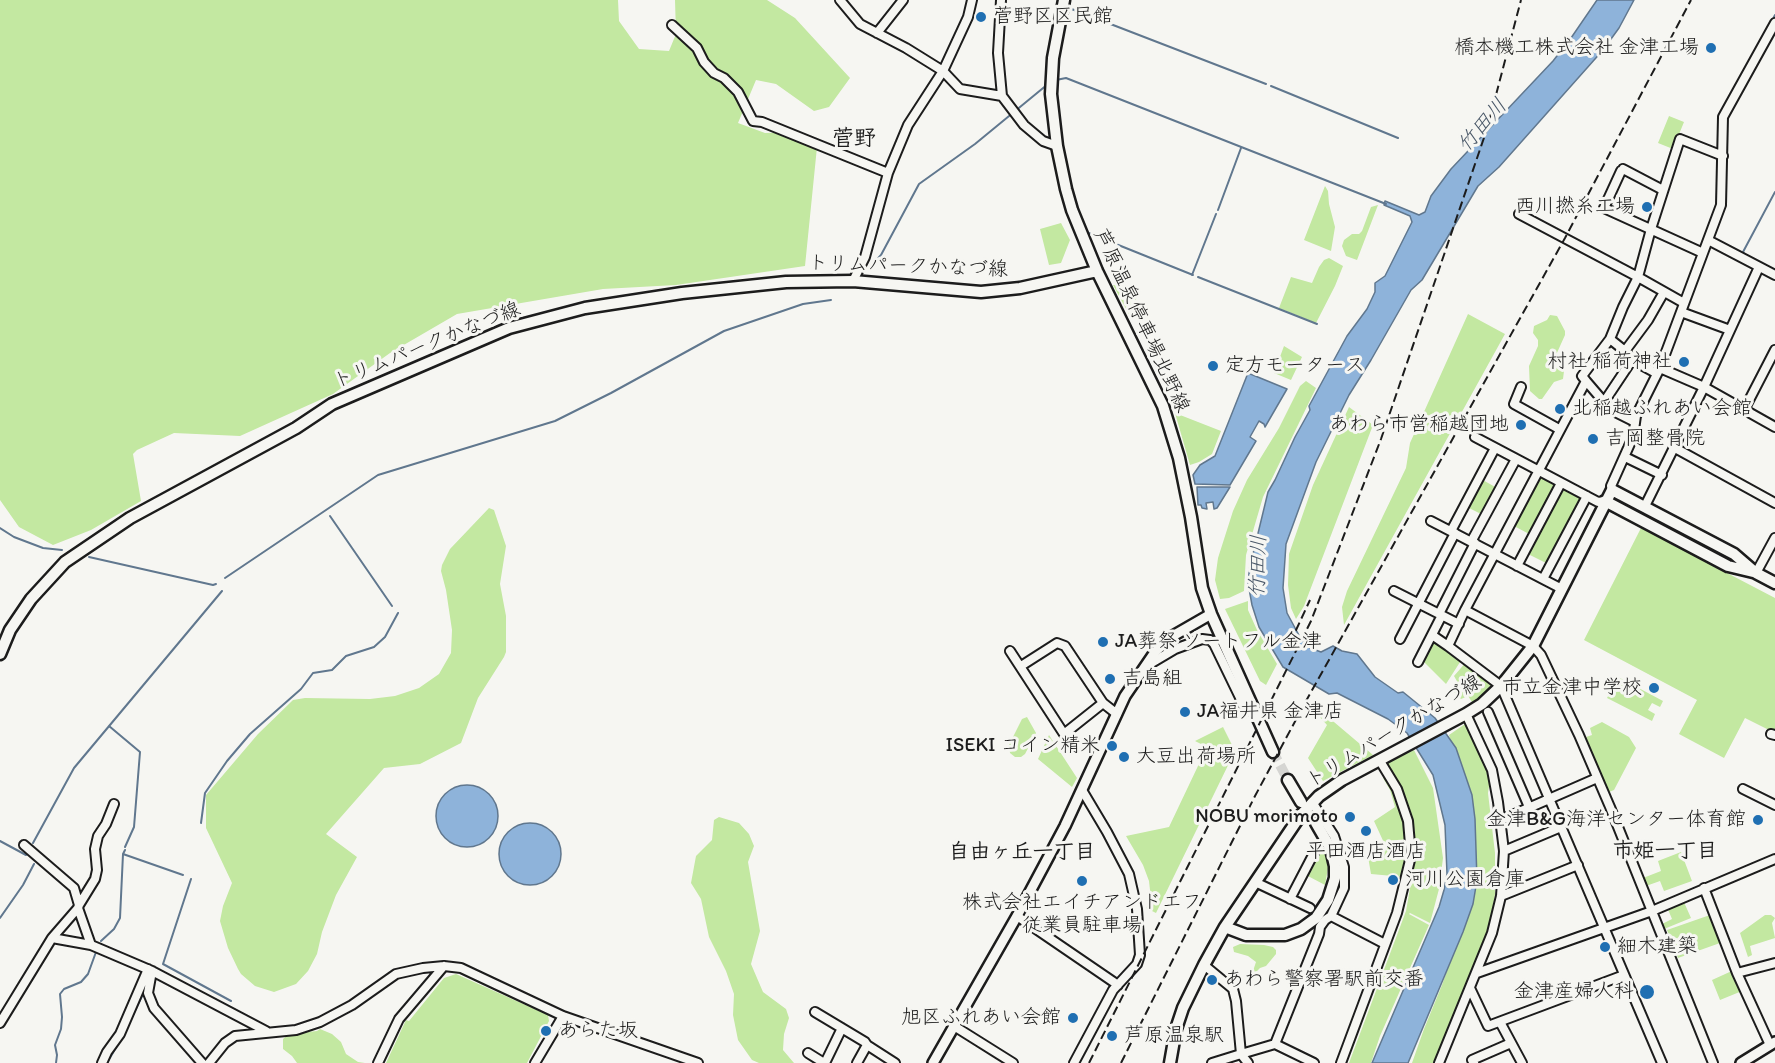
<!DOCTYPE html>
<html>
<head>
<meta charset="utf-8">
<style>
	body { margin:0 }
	canvas { display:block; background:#f6f6f2 }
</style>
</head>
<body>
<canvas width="1775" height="1063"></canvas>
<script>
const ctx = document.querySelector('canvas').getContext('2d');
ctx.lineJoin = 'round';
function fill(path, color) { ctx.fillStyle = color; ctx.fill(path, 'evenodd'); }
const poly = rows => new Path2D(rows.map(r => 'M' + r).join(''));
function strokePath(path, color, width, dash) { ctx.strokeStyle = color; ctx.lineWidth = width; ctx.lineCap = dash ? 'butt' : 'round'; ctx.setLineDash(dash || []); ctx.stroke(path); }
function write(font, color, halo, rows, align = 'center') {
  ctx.font = font + ' Itim,"Klee One",sans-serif'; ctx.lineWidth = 6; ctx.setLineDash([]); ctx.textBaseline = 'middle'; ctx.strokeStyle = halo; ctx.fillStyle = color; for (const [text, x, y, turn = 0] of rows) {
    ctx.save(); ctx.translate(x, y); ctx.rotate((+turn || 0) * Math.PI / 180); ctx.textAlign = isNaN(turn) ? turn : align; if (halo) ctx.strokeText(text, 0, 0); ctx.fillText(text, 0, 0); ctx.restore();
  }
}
fill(poly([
	[0,0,618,0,619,21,639,49,669,51,676,34,675,0,767,0,795,18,850,78,829,107,814,111,776,84,756,80,738,123,765,133,801,132,817,147,805,266,676,285,603,289,457,314,390,353,333,394,240,436,174,433,137,450,133,454,141,501,91,530,53,545,19,527,0,500],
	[1669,116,1684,122,1673,149,1658,143],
	[1325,186,1328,191,1329,204,1335,227,1331,251,1304,240],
	[1378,205,1357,260,1346,256,1342,246,1344,240,1352,234,1359,234,1362,231,1371,207],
	[1061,223,1070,240,1061,263,1049,265,1040,229],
	[1329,258,1343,266,1335,286,1316,323,1279,308,1291,277,1312,283,1319,267,1324,260],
	[1113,285,1140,287,1130,316],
	[1468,314,1505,334,1344,625,1342,607,1347,591,1406,468,1410,443],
	[1550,315,1557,316,1565,331,1565,335,1556,355,1558,365,1564,371,1563,379,1554,382,1542,399,1539,399,1530,391,1529,366,1538,346,1538,340,1533,333,1534,326,1547,320],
	[1284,346,1302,357,1291,380,1274,373],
	[1306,381,1316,388,1263,497,1246,555,1244,591,1229,598,1220,599,1215,580,1218,558,1233,511,1247,480,1279,428,1300,386],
	[1349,407,1373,425,1304,606,1296,619,1291,608,1288,585,1289,554,1313,485],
	[1175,413,1221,431,1212,454,1199,462,1190,465],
	[1541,476,1557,485,1531,535,1514,526],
	[1481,479,1497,488,1483,515,1467,507],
	[1562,488,1582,499,1548,564,1528,554],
	[489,508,494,510,506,546,500,584,506,616,506,652,504,657,478,698,461,743,420,764,384,768,326,834,357,857,336,895,322,932,317,954,308,971,296,984,274,992,255,986,241,974,238,969,228,948,220,921,223,906,232,883,206,828,206,795,258,734,293,700,305,698,370,699,395,696,419,688,439,674,451,653,452,630,446,590,441,571,442,565,450,549],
	[1641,528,1775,598,1775,728,1773,732,1745,718,1724,758,1679,734,1697,700,1584,640],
	[1248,601,1248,610,1257,630,1277,664,1266,685,1260,681,1225,609],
	[1435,640,1462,659,1446,684,1422,660],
	[1467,661,1495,684,1485,696,1472,702,1468,696,1461,699,1451,689,1458,683,1454,676],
	[1618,677,1663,701,1660,707,1652,703,1648,710,1655,714,1652,721,1607,698],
	[1321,711,1373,755,1323,781,1308,758,1327,725,1318,715],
	[1027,717,1036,733,1025,754,1021,757,1015,757,1010,753,1009,745,1022,719],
	[1602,722,1629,737,1636,748,1614,790,1609,792,1586,737,1592,735,1590,728],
	[1465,724,1478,745,1491,772,1488,793,1495,853,1495,894,1491,918,1480,955,1435,1063,1412,1063,1424,1029,1442,985,1467,913,1464,788,1449,735],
	[1223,727,1235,751,1156,913,1146,908,1151,899,1149,881,1143,865,1126,836,1169,827,1207,747,1195,741],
	[1049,735,1077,778,1072,787,1038,759],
	[1414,750,1433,788,1443,858,1439,889,1430,923,1410,913,1409,914,1429,925,1380,1036,1371,1063,1349,1063,1406,911,1415,860,1415,831,1401,788,1387,763],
	[1383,778,1388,779,1396,793,1407,828,1409,853,1404,877,1371,874,1367,851,1385,845,1374,821,1395,807,1390,790],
	[719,817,739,823,749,834,754,846,748,862,760,931,751,964,763,992,786,1009,789,1018,784,1034,783,1050,794,1063,759,1063,752,1060,738,1040,733,1015,734,994,726,971,709,937,701,899,691,883,696,856,712,840,714,820],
	[1322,847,1328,860,1328,868,1325,885,1306,875],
	[1681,852,1692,881,1664,891,1660,881,1646,886,1643,878,1661,871,1658,861],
	[1683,900,1691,918,1664,929,1662,924,1672,919,1667,907],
	[1710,915,1720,943,1678,958,1667,930],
	[1765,915,1771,915,1775,918,1772,923,1775,938,1750,946,1752,955,1748,957,1740,933],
	[1240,944,1264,945,1273,947,1276,950,1276,954,1266,966,1260,968,1254,974,1254,978,1250,980,1256,962,1248,956,1234,952,1233,947],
	[1734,970,1742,991,1720,1000,1712,980],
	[456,974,548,1015,549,1021,527,1063,386,1063,406,1020,409,1021,444,978],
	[320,1029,332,1034,341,1042,346,1054,358,1062,365,1063,297,1063,292,1056,283,1049,283,1039,289,1034,317,1031]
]), '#c3e8a1');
const water = poly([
	[1597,0,1634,0,1619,28,1603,50,1499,167,1478,186,1422,280,1411,290,1371,360,1349,395,1316,462,1286,544,1283,588,1287,613,1301,639,1310,648,1321,652,1333,646,1342,651,1357,654,1375,677,1398,693,1403,692,1435,718,1456,748,1472,795,1475,819,1477,880,1473,904,1463,932,1408,1063,1372,1063,1439,907,1444,890,1447,874,1445,825,1433,775,1407,733,1388,719,1337,693,1329,694,1283,667,1259,627,1252,605,1248,583,1251,554,1253,554,1268,492,1275,480,1295,437,1310,410,1309,406,1347,336,1367,309,1375,292,1375,283,1385,276,1412,222,1410,216,1384,205,1385,201,1419,215,1425,212,1431,196,1451,169,1553,61,1571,38,1597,0],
	[1248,373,1287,389,1265,427,1264,424,1259,421,1250,437,1256,441,1230,485,1195,484,1193,475,1200,465,1215,456,1248,373],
	[1197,487,1230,487,1217,508,1214,509,1213,502,1206,503,1207,509,1202,508,1201,505,1198,505,1197,487],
	'436 816a31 31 0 1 1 62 0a31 31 0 1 1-62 0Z',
	'499 854a31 31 0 1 1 62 0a31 31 0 1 1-62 0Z'
]);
fill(water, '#8eb3da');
strokePath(water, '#60778e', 1.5);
strokePath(poly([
	[1069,8,1266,84],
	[1770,25,1775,15],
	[1056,80,1066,78,1386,204],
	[1271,86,1398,138],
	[1070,184,1074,199],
	[1218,210,1241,148],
	[1086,232,1193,275],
	[1745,255,1743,252,1775,192],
	[871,266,881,255,919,184,975,144,1048,84],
	[1192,275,1216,214],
	[1198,277,1317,324],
	[330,516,392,606],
	[0,528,14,537,43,548,62,550],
	[89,557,213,585,216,584],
	[225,578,378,475,555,421,611,393,724,331,803,304,831,300],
	[109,726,140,752,134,827,125,847],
	[201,823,205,793,227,761,250,734,301,689,313,673,332,670,346,656,374,647,385,637,398,613],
	[0,841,26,855],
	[33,843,74,768,222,591],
	[125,850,123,854,183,875],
	[191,879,163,964,231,1001],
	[0,918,23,885,34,864],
	[101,941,114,929,120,918,123,854],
	[130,1021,144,992],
	[56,1063,57,1055,55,1045,61,1029,62,1017,60,994,64,989,81,982,88,974,96,952],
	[107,1063,122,1037]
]), '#60778e', 2);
strokePath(poly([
	[1273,752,1288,780]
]), '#d5d5d2', 10, [10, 5]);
const minor = poly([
	[840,0,860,24,906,48,943,71,960,89,1002,96],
	[1001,0,998,53,1002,96,1024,125,1043,141,1057,146],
	[672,25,697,48,704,62,714,73,724,78,738,92,753,121,762,122,888,173],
	[877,33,903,0],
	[1623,169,1663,190],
	[1621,171,1604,208,1703,253],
	[1519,214,1638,277,1623,307,1610,339,1625,351,1632,360,1656,373],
	[1708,240,1775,275],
	[853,281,865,257,888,173,908,125,943,71,968,17,972,0],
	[1684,303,1638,277,1651,229,1680,139,1723,156],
	[1681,312,1730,330],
	[1625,351,1648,320,1664,292],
	[1660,368,1704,387,1775,427],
	[1586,381,1582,376,1610,339],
	[1521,387,1514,404,1559,429],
	[1604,402,1632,360],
	[1744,410,1775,350],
	[1635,422,1617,413,1604,402,1586,381,1465,610,1533,646,1541,655,1579,735,1610,807,1713,1063],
	[1475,437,1598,502,1605,501],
	[1675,448,1775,503],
	[1625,457,1662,475],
	[1612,490,1611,486,1633,437,1636,416,1660,368,1721,205,1723,117,1775,23],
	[1645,506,1704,387,1759,267],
	[1431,521,1562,589],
	[1451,531,1495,448],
	[1471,542,1516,459],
	[1517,566,1561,483],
	[1756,573,1775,538],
	[1543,579,1587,496],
	[1394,591,1459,624],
	[1465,610,1448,646,1501,686,1662,1063],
	[1439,614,1475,543],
	[1432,635,1448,646],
	[1400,639,1455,533],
	[1010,651,1064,734,1103,703,1117,714],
	[1418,662,1442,615],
	[1148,665,1175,649,1202,639,1210,640,1214,644,1246,710],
	[1021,666,1057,643,1065,646,1103,703],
	[1488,712,1529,807],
	[1771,734,1775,735],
	[1743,789,1775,805],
	[1312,802,1334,836,1344,867,1344,888,1331,916],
	[1501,820,1597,778],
	[24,845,74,888,79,905,78,908,91,945],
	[1504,851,1561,827],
	[1255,882,1310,908],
	[1704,888,1737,973,1770,1045],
	[1501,896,1578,865],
	[1290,899,1314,853],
	[79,905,95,879,97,870,95,849,98,836,106,824,114,804],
	[1017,916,1118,985],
	[52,938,78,908],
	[1204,965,1233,989,1236,1001,1241,1054,1275,1044,1319,934,1320,927,1325,920,1331,916,1385,944],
	[152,971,148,993,154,1008,202,1063],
	[1477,973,1652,911,1775,859],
	[1737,973,1775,963],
	[1470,988,1488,1026,1624,975],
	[815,1012,865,1042,867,1045],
	[1500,1022,1522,1063],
	[0,1023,52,938,91,945,152,971,266,1031],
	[954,1026,1013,1063],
	[1275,1044,1314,1063],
	[808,1053,824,1063],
	[102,1063,107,1052,120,1034,148,969],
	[209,1063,225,1043,235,1036,296,1030,320,1022,352,1005,396,974,423,968,444,966,461,968,563,1016,698,1063],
	[378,1063,399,1019,444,966],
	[535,1063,563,1016],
	[825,1063,842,1028],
	[857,1063,867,1045,895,1063],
	[1074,1063,1113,990,1137,964,1140,955,1137,909,1129,874,1107,832,1082,790],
	[1212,1063,1241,1054,1248,1063],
	[1341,1063,1397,913,1411,856,1408,821,1397,789,1380,761],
	[1439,1063,1492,933,1501,896,1504,851,1498,802,1492,770,1466,714],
	[1474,1063,1472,1060,1511,1043]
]);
const tertiary = poly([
	[933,1063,1017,916,1065,826,1125,696,1155,652,1171,637,1211,614],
	[1741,1063,1775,1042]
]);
const secondary = poly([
	[1064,0,1053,58,1051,94,1057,146,1066,189,1072,210,1097,271,1163,406,1179,458,1191,517,1202,588,1211,614,1273,752],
	[1605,501,1728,566,1753,572],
	[0,654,10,630,31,599,65,562,130,518,296,428,332,404,509,328,585,308,682,293,786,282,853,281,981,292,1020,288,1097,271],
	[1288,780,1301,802],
	[1225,927,1246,935,1285,935,1301,929,1316,918,1328,900,1335,878,1335,866,1331,849,1316,823],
	[1170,1063,1176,1029,1183,1008,1204,965,1225,927,1300,816,1319,796,1342,780,1466,714,1482,704,1501,686,1533,646,1612,490,1734,554,1756,573,1775,583]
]);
strokePath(minor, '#1c1c1c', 12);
strokePath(tertiary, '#1c1c1c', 14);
strokePath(secondary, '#1c1c1c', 15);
strokePath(minor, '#f6f6f2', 8);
strokePath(tertiary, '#f6f6f2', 9);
strokePath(secondary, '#f6f6f2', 10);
strokePath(poly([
	[1290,643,1310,600],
	[1089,1063,1311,621,1381,439,1487,129,1521,0],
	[1121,1063,1255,796,1306,701,1565,238,1691,0]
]), '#1c1c1c', 2, [9, 4.5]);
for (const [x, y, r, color] of [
	[981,17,6,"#1f6fb2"],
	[1711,48,6,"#1f6fb2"],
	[1647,207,6,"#1f6fb2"],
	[1684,362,6,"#1f6fb2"],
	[1213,366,6,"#1f6fb2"],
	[1560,409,6,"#1f6fb2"],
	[1521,425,6,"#1f6fb2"],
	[1593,439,6,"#1f6fb2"],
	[1103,642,6,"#1f6fb2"],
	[1110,679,6,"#1f6fb2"],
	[1654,688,6,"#1f6fb2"],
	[1185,712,6,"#1f6fb2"],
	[1112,746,6,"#1f6fb2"],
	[1124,757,6,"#1f6fb2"],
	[1350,817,6,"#1f6fb2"],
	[1758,820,6,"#1f6fb2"],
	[1366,831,6,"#1f6fb2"],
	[1393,880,6,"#1f6fb2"],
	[1082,881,6,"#1f6fb2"],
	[1605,947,6,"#1f6fb2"],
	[1212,980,6,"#1f6fb2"],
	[1647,992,8,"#1f6fb2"],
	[1073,1018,6,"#1f6fb2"],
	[546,1031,6,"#1f6fb2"],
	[1112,1036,6,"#1f6fb2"]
]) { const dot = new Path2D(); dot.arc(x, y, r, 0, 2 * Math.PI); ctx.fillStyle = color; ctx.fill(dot); strokePath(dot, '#f6f6f2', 2); }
write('20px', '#1c1c1c', '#f6f6f2', [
	["菅野区区民館",993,17],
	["橋本機工株式会社 金津工場",1699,48,"right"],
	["西川撚糸工場",1635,207,"right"],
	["村社 稲荷神社",1672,362,"right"],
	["定方モータース",1225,366],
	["北稲越ふれあい会館",1572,409],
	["あわら市営稲越団地",1509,425,"right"],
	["吉岡整骨院",1605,439],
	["JA葬祭 ソートフル金津",1115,642],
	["吉島組",1122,679],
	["市立金津中学校",1642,688,"right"],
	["JA福井県 金津店",1197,712],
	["ISEKI コイン精米",1100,746,"right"],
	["大豆出荷場所",1136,757],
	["NOBU morimoto",1338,817,"right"],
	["金津B&G海洋センター体育館",1746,820,"right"],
	["平田酒店酒店",1366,852,"center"],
	["河川公園倉庫",1405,880],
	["株式会社エイチアンドエフ",1082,903,"center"],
	["従業員駐車場",1082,926,"center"],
	["細木建築",1617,947],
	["あわら警察署駅前交番",1224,980],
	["金津産婦人科",1634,992,"right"],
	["旭区ふれあい会館",1061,1018,"right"],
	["あらた坂",558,1031],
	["芦原温泉駅",1124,1036]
], 'left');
write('20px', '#1c1c1c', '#f6f6f2', [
	["トリムパークかなづ線",908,267,2],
	["芦原温泉停車場北野線",1141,321,65],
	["トリムパークかなづ線",427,346,-22],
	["トリムパークかなづ線",1394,732,-31]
]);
write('italic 21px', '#4a5868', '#f6f6f2', [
	["竹田川",1483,126,-49],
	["竹田川",1259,566,-88]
]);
write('bold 21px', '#1c1c1c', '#f6f6f2', [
	["市姫一丁目",1665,852],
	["自由ヶ丘一丁目",1022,853]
]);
write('bold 22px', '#1c1c1c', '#f6f6f2', [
	["菅野",854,139]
]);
</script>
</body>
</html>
